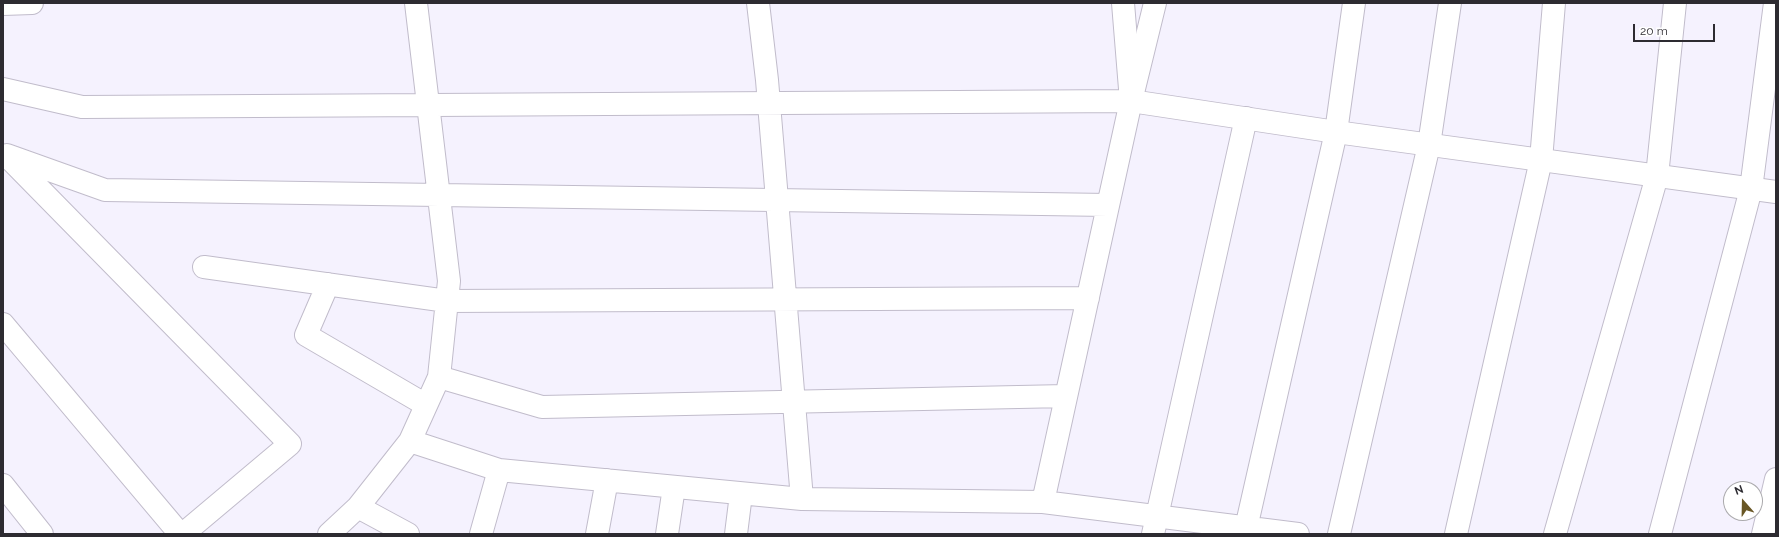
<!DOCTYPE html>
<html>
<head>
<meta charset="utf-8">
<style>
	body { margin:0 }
	#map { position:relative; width:1779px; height:537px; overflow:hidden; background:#f5f2fe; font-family:Raleway,sans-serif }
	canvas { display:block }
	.frame { position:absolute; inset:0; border:4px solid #2d2b31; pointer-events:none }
	.north { position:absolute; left:1723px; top:481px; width:40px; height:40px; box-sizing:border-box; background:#fff; border:1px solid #abaaad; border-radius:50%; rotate:340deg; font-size:11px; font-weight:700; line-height:16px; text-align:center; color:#2d2b31 }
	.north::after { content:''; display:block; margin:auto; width:14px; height:18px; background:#695725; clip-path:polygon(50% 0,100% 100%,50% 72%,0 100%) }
	.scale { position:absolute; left:1633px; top:24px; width:82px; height:18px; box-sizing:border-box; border:2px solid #2d2b31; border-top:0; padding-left:5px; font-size:12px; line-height:14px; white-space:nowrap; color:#2d2b31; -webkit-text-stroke:3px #fff; paint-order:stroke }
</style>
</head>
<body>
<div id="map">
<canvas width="1779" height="537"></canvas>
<div class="frame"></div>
<div class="north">N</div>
<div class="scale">20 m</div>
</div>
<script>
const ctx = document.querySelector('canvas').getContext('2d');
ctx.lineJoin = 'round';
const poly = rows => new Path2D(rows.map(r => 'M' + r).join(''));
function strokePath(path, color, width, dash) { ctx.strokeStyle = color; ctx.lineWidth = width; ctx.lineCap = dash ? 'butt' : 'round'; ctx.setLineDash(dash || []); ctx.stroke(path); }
const minor = poly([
	[758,3,767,80,802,499],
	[3,4,32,3],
	[3,89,82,107,1131,101],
	[3,158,7,155,105,190,1108,205],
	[10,159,290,444,183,534],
	[204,267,447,301,1088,298],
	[328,284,306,335,426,405],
	[3,324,180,534],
	[439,377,542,407,1066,396],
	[410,441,499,470,802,499,1043,502,1298,534],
	[3,485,42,534],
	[1043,502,1131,101,1155,3],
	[358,507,408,534],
	[1246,528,1336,132,1354,3],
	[329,534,358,507,410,441,439,377,449,281,416,3],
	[481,534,499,470],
	[597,534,607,480],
	[667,534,674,487],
	[736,534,741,494],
	[1153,534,1246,118],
	[1339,534,1429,145,1450,3],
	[1456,534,1541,160,1554,3],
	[1555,534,1657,176,1675,3],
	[1660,534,1751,189,1775,3],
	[1763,534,1776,479]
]);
const tertiary = poly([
	[1123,3,1131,101,1336,132,1776,192]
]);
strokePath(minor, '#c1bccb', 24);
strokePath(tertiary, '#c1bccb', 24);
strokePath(minor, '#fff', 22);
strokePath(tertiary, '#fff', 22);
</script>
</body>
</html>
